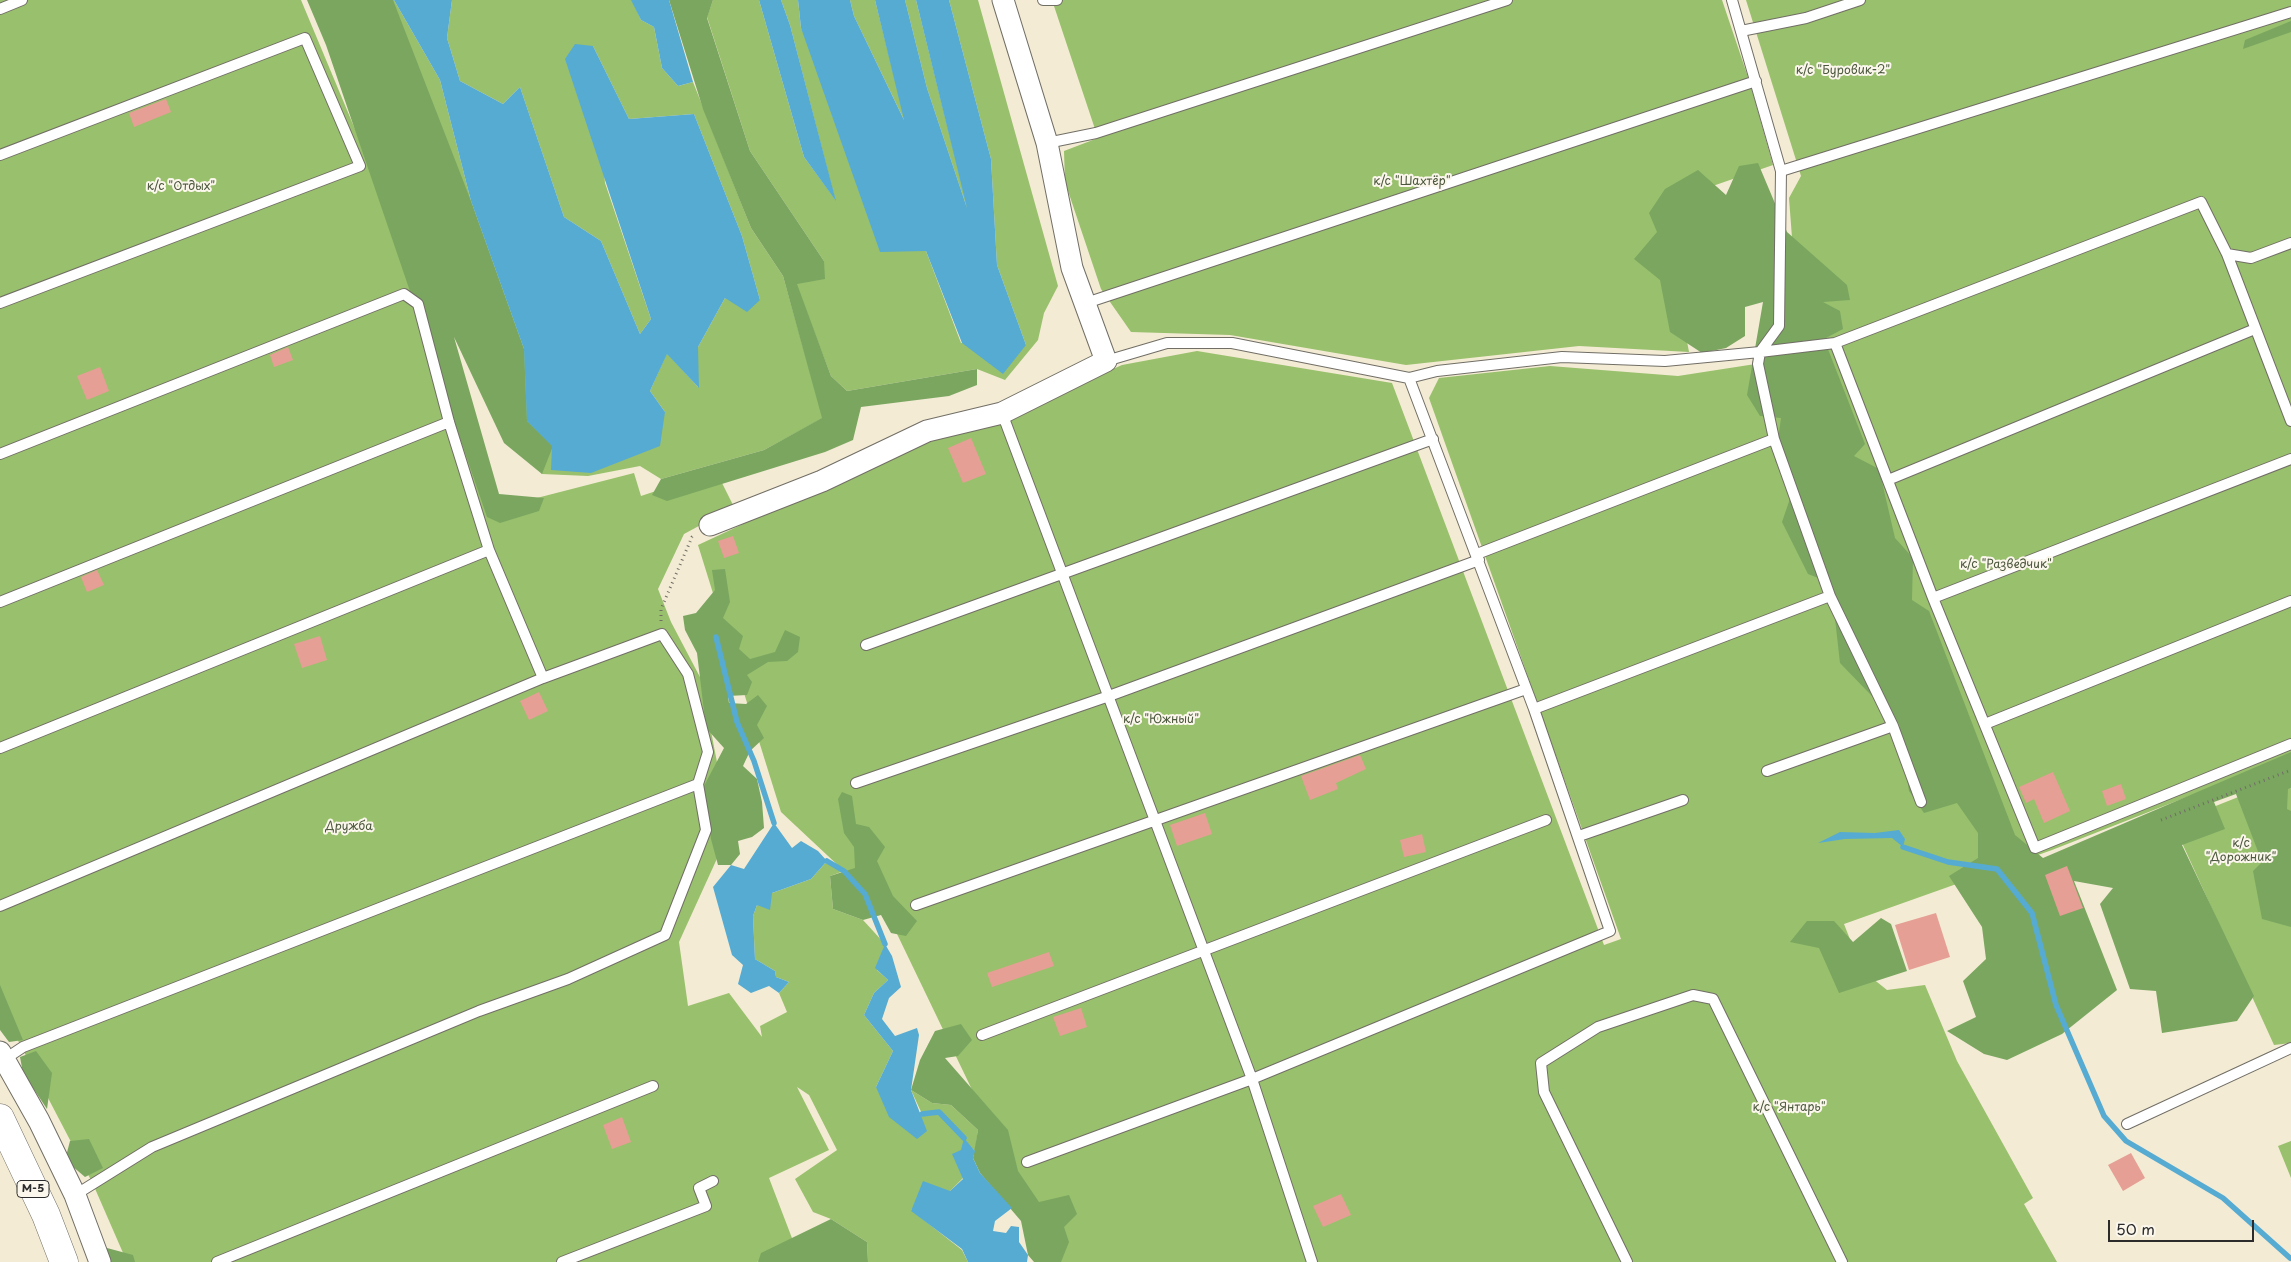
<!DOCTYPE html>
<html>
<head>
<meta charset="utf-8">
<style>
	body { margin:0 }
	#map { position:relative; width:2291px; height:1262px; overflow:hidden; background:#f3ebd4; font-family:"Playpen Sans",sans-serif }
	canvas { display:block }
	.scale { position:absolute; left:2108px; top:1220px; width:146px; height:22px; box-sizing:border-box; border:2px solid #2b2b2b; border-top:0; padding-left:6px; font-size:15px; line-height:18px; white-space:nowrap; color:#2b2b2b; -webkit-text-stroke:4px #fbf7ec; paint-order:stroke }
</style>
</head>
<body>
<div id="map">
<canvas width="2291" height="1262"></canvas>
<div class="scale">50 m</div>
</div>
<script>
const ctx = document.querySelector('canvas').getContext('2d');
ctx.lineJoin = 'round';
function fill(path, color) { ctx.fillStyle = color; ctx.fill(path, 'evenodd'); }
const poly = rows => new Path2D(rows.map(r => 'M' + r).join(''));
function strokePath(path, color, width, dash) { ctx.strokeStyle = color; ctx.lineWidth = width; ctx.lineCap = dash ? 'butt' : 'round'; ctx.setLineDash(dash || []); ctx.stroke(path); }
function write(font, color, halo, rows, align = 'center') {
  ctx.font = font + ' "Playpen Sans",sans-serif'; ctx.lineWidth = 4; ctx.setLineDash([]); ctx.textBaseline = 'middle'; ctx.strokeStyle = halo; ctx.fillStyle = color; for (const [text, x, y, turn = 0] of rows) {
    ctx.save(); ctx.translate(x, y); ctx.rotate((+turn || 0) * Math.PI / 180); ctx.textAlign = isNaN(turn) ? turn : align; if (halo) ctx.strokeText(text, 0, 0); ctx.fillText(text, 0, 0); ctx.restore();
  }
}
fill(poly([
	[0,0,301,0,421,287,494,509,634,473,641,496,716,471,734,507,684,534,658,589,671,622,701,679,730,830,679,942,688,1006,729,993,762,1037,760,1026,787,1012,779,993,789,982,776,977,775,971,755,959,753,916,757,905,772,893,811,879,827,861,843,870,781,812,698,545,932,436,1032,405,1122,365,1197,351,1392,383,1604,945,1621,939,1429,398,1439,378,1550,366,1678,376,1820,354,1794,264,1789,198,1801,176,1746,0,2291,0,2291,756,2052,850,1844,924,1862,970,1887,990,1925,985,1957,1061,2033,1198,2024,1204,2057,1262,1055,1262,885,909,844,871,830,876,833,909,863,920,885,944,877,970,888,980,874,993,864,1015,893,1051,876,1087,922,1114,911,1090,932,1103,951,1105,978,1130,975,1151,964,1139,963,1178,950,1191,911,1210,962,1250,968,1262,868,1262,867,1242,831,1219,813,1212,795,1179,837,1150,809,1095,797,1087,829,1150,769,1178,795,1246,757,1262,127,1262,93,1184,0,1006],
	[334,0,394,0,440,80,471,201,524,349,665,412,650,391,667,353,698,387,698,347,725,298,760,300,742,236,694,114,629,119,593,46,605,183,651,319,640,334,601,241,564,217,520,87,503,104,460,81,447,38,452,0,632,0,641,20,654,27,662,68,678,86,693,82,751,228,783,276,823,418,764,450,661,479,640,466,588,476,542,474,503,415],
	[713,0,759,0,804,157,835,199,790,25,781,0,798,0,801,28,926,251,961,343,1026,345,997,265,991,159,949,0,978,0,1058,286,1044,313,1038,340,1005,380,977,369,847,391,831,376,796,284,824,261,750,151,707,17],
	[850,0,875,0,906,124,854,16],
	[905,0,916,0,970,217,927,88],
	[1052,0,1722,0,1750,83,1773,165,1661,204,1689,352,1579,346,1406,365,1230,335,1131,332,1101,289,1065,182,1064,151,1098,138],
	[2286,778,2291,789,2291,1043,2274,1045,2173,823],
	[2291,1141,2291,1178,2278,1146]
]), '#99c06c');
fill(poly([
	[307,0,393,0,471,201,524,349,527,421,553,446,542,474,504,443,454,337,499,494,544,498,539,511,500,523,487,517,326,45],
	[669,0,713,0,707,18,750,151,824,261,825,279,797,284,831,376,847,391,977,369,977,385,949,396,861,407,853,440,825,452,667,501,652,495,661,479,764,450,822,418,783,276,751,228,703,109],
	[2291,21,2291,32,2243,49,2245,40],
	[1758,163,1787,232,1847,285,1850,300,1823,302,1840,311,1843,329,1824,339,1865,444,1854,456,1879,469,1895,538,1913,558,1912,600,1929,611,2015,835,2043,858,2291,752,2291,788,2288,789,2287,809,2291,811,2291,927,2262,919,2253,871,2262,862,2236,794,2214,802,2225,829,2182,845,2254,996,2237,1021,2162,1033,2156,991,2130,989,2100,904,2113,888,2074,881,2117,990,2062,1034,2007,1060,1984,1054,1947,1031,1976,1017,1963,981,1986,959,1982,927,1949,876,1978,858,1978,833,1957,803,1924,813,1909,791,1899,724,1840,663,1831,583,1808,574,1782,522,1795,484,1775,461,1781,418,1760,416,1747,395,1763,302,1745,307,1745,336,1726,348,1702,353,1670,332,1660,280,1634,259,1657,232,1649,213,1665,189,1698,170,1726,195,1739,166],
	[725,569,730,602,723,618,743,636,739,649,750,659,775,652,785,630,800,637,798,652,787,661,768,662,747,675,752,682,747,695,728,696,729,703,746,704,758,695,767,706,757,725,764,738,750,751,743,766,757,779,762,802,764,828,752,837,738,841,740,854,731,865,718,865,711,839,704,786,724,748,706,728,697,653,685,630,683,616,696,613,715,590,712,570],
	[842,792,852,796,856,824,869,827,885,847,877,861,893,896,917,921,906,936,891,933,881,915,863,920,833,909,830,876,855,868,854,847,844,833,838,799],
	[1881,918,1891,924,1907,971,1839,993,1819,948,1790,942,1807,921,1834,921,1853,942],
	[0,985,23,1040,9,1042,0,1030],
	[961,1024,972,1040,958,1056,945,1058,1008,1130,1018,1171,1039,1202,1069,1195,1077,1214,1064,1227,1069,1242,1061,1262,1034,1262,1028,1255,1021,1221,980,1173,973,1158,978,1130,951,1105,932,1103,911,1090,920,1060,935,1031],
	[36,1051,52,1073,47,1109,23,1073,20,1057],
	[89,1139,103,1168,85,1177,65,1160,70,1141],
	[831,1219,867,1242,868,1262,758,1262,761,1253],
	[107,1248,133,1255,135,1262,105,1262]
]), '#7aa660');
fill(poly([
	[394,0,452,0,447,38,460,81,503,104,520,87,564,217,601,241,640,334,651,319,565,59,575,44,593,46,629,119,694,114,742,236,760,300,747,312,725,298,698,347,699,388,667,354,650,391,665,412,660,446,591,473,551,470,552,446,527,421,524,349,471,201,440,80],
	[631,0,669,0,693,82,678,86,662,68,654,27,641,20],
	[759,0,781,0,790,25,836,201,804,157],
	[798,0,850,0,854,16,904,120,875,0,905,0,927,88,967,208,916,0,949,0,991,159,997,265,1026,345,1003,374,962,343,926,251,880,252,801,28],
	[774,823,792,848,801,841,818,851,827,861,811,879,772,893,770,910,757,905,753,916,755,959,775,971,776,977,789,982,779,993,769,986,751,993,738,984,743,965,732,955,713,887,731,865,744,869],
	[1899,830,1905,839,1903,847,1892,838,1845,839,1818,843,1840,832,1875,833],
	[885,944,892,956,901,987,889,998,882,1019,895,1036,917,1028,919,1035,911,1090,927,1131,917,1139,889,1117,876,1087,893,1051,864,1015,874,993,888,980,875,968],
	[964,1138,975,1151,973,1158,980,1173,1012,1208,995,1221,993,1231,1006,1233,1011,1226,1019,1227,1019,1242,1028,1255,1027,1262,968,1262,962,1249,911,1211,923,1181,950,1191,963,1179,952,1154,961,1150]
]), '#56abd2');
strokePath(poly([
	[716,637,737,722,754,761,774,823],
	[1903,847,1948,862,1997,869,2032,913,2056,1005,2104,1116,2126,1141,2223,1198,2290,1258],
	[827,861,844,871,865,894,885,944],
	[922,1114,939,1112,964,1138]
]), '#56abd2', 5.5);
fill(poly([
	[166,99,171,112,134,127,129,113],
	[288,347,293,360,274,367,270,355],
	[100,367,109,391,87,400,77,376],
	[971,438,986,474,963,483,948,448],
	[733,536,739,553,724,558,718,541],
	[97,570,104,585,87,592,81,577],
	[320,636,327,660,302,668,294,644],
	[539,692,548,711,529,720,520,701],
	[1360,755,1366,769,1336,783,1338,789,1310,800,1301,776],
	[2053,772,2070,811,2044,823,2034,799,2026,803,2019,787],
	[2121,784,2126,799,2107,806,2102,791],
	[1205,813,1212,834,1177,846,1170,825],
	[1422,834,1426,852,1404,857,1400,840],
	[2067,866,2083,908,2060,916,2045,875],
	[1936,913,1950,957,1909,970,1895,925],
	[1049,952,1054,966,992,987,987,973],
	[1081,1008,1087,1027,1060,1036,1053,1017],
	[622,1117,631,1142,612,1149,603,1125],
	[2131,1153,2145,1178,2123,1191,2108,1165],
	[1341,1194,1351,1215,1323,1227,1313,1206]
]), '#e69f94');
const lane = poly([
	[1043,0,1057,0],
	[1732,0,1781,171,1779,326,1760,352,1835,343,1933,598,2035,848,2291,744],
	[0,9,22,0],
	[1741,31,1806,18,1860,0],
	[1047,143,1096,133,1507,0],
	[0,155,305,38,360,166,0,303],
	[1781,171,2291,12],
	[2227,254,2291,421],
	[1086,303,1756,81],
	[1835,343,2201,202,2227,254,2251,258,2291,243],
	[1106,361,1167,343,1232,343,1409,378,1437,371,1562,357,1665,361,1760,352,1758,364,1774,439,1830,596,1893,726,1767,771],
	[1002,413,1252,1079,1610,931,1534,709,1409,378],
	[0,454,404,294,418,304,449,422,489,550,543,678,662,634,688,674,708,752,698,784,23,1047,5,1059],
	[1888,480,2255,329],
	[1477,554,1774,439],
	[1933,598,2291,459],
	[0,602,449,422],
	[866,645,1433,439],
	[1534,709,1830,596],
	[1985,724,2291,601],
	[1893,726,1921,802],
	[0,748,489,550],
	[856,783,1109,696,1479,560],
	[1579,836,1683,800],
	[916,905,1526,689],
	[0,906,543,678],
	[982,1035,1546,820],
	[2127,1124,2291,1048],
	[1027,1162,1252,1079,1312,1262],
	[75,1195,152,1147,479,1011,568,979,665,935,706,830,698,784],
	[217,1262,653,1086],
	[562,1262,706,1206,699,1188,713,1181],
	[1627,1262,1544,1092,1541,1063,1598,1027,1693,995,1713,999,1842,1262]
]);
const street = poly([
	[710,525,822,481,927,431,1002,413,1106,361,1072,268,1047,143,1003,0],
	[0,1052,39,1121,75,1195,100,1262]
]);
const highway = poly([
	[0,1118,46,1215,64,1262]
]);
strokePath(lane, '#716e66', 12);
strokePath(street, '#716e66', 23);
strokePath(highway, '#716e66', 29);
strokePath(poly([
	[661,621,661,609,692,537,695,535],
	[2161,820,2291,770]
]), '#716e66', 3, [1, 4]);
strokePath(lane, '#fff', 10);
strokePath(street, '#fff', 21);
strokePath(highway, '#fff', 28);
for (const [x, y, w] of [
	[33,1189,32]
]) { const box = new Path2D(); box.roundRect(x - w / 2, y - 8.5, w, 17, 4); ctx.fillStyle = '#fbf7ec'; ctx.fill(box); strokePath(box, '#2b2b2b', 1); }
write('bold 11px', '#2b2b2b', null, [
	["М-5",33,1189]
]);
write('12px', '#4c583e', '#fbf7ec', [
	["к/с \"Буровик-2\"",1843,71],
	["к/с \"Шахтёр\"",1412,182],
	["к/с \"Отдых\"",181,187],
	["к/с \"Разведчик\"",2006,565],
	["к/с \"Южный\"",1161,720],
	["Дружба",349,827],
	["к/с",2241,844],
	["\"Дорожник\"",2241,858],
	["к/с \"Янтарь\"",1789,1108]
]);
</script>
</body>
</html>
